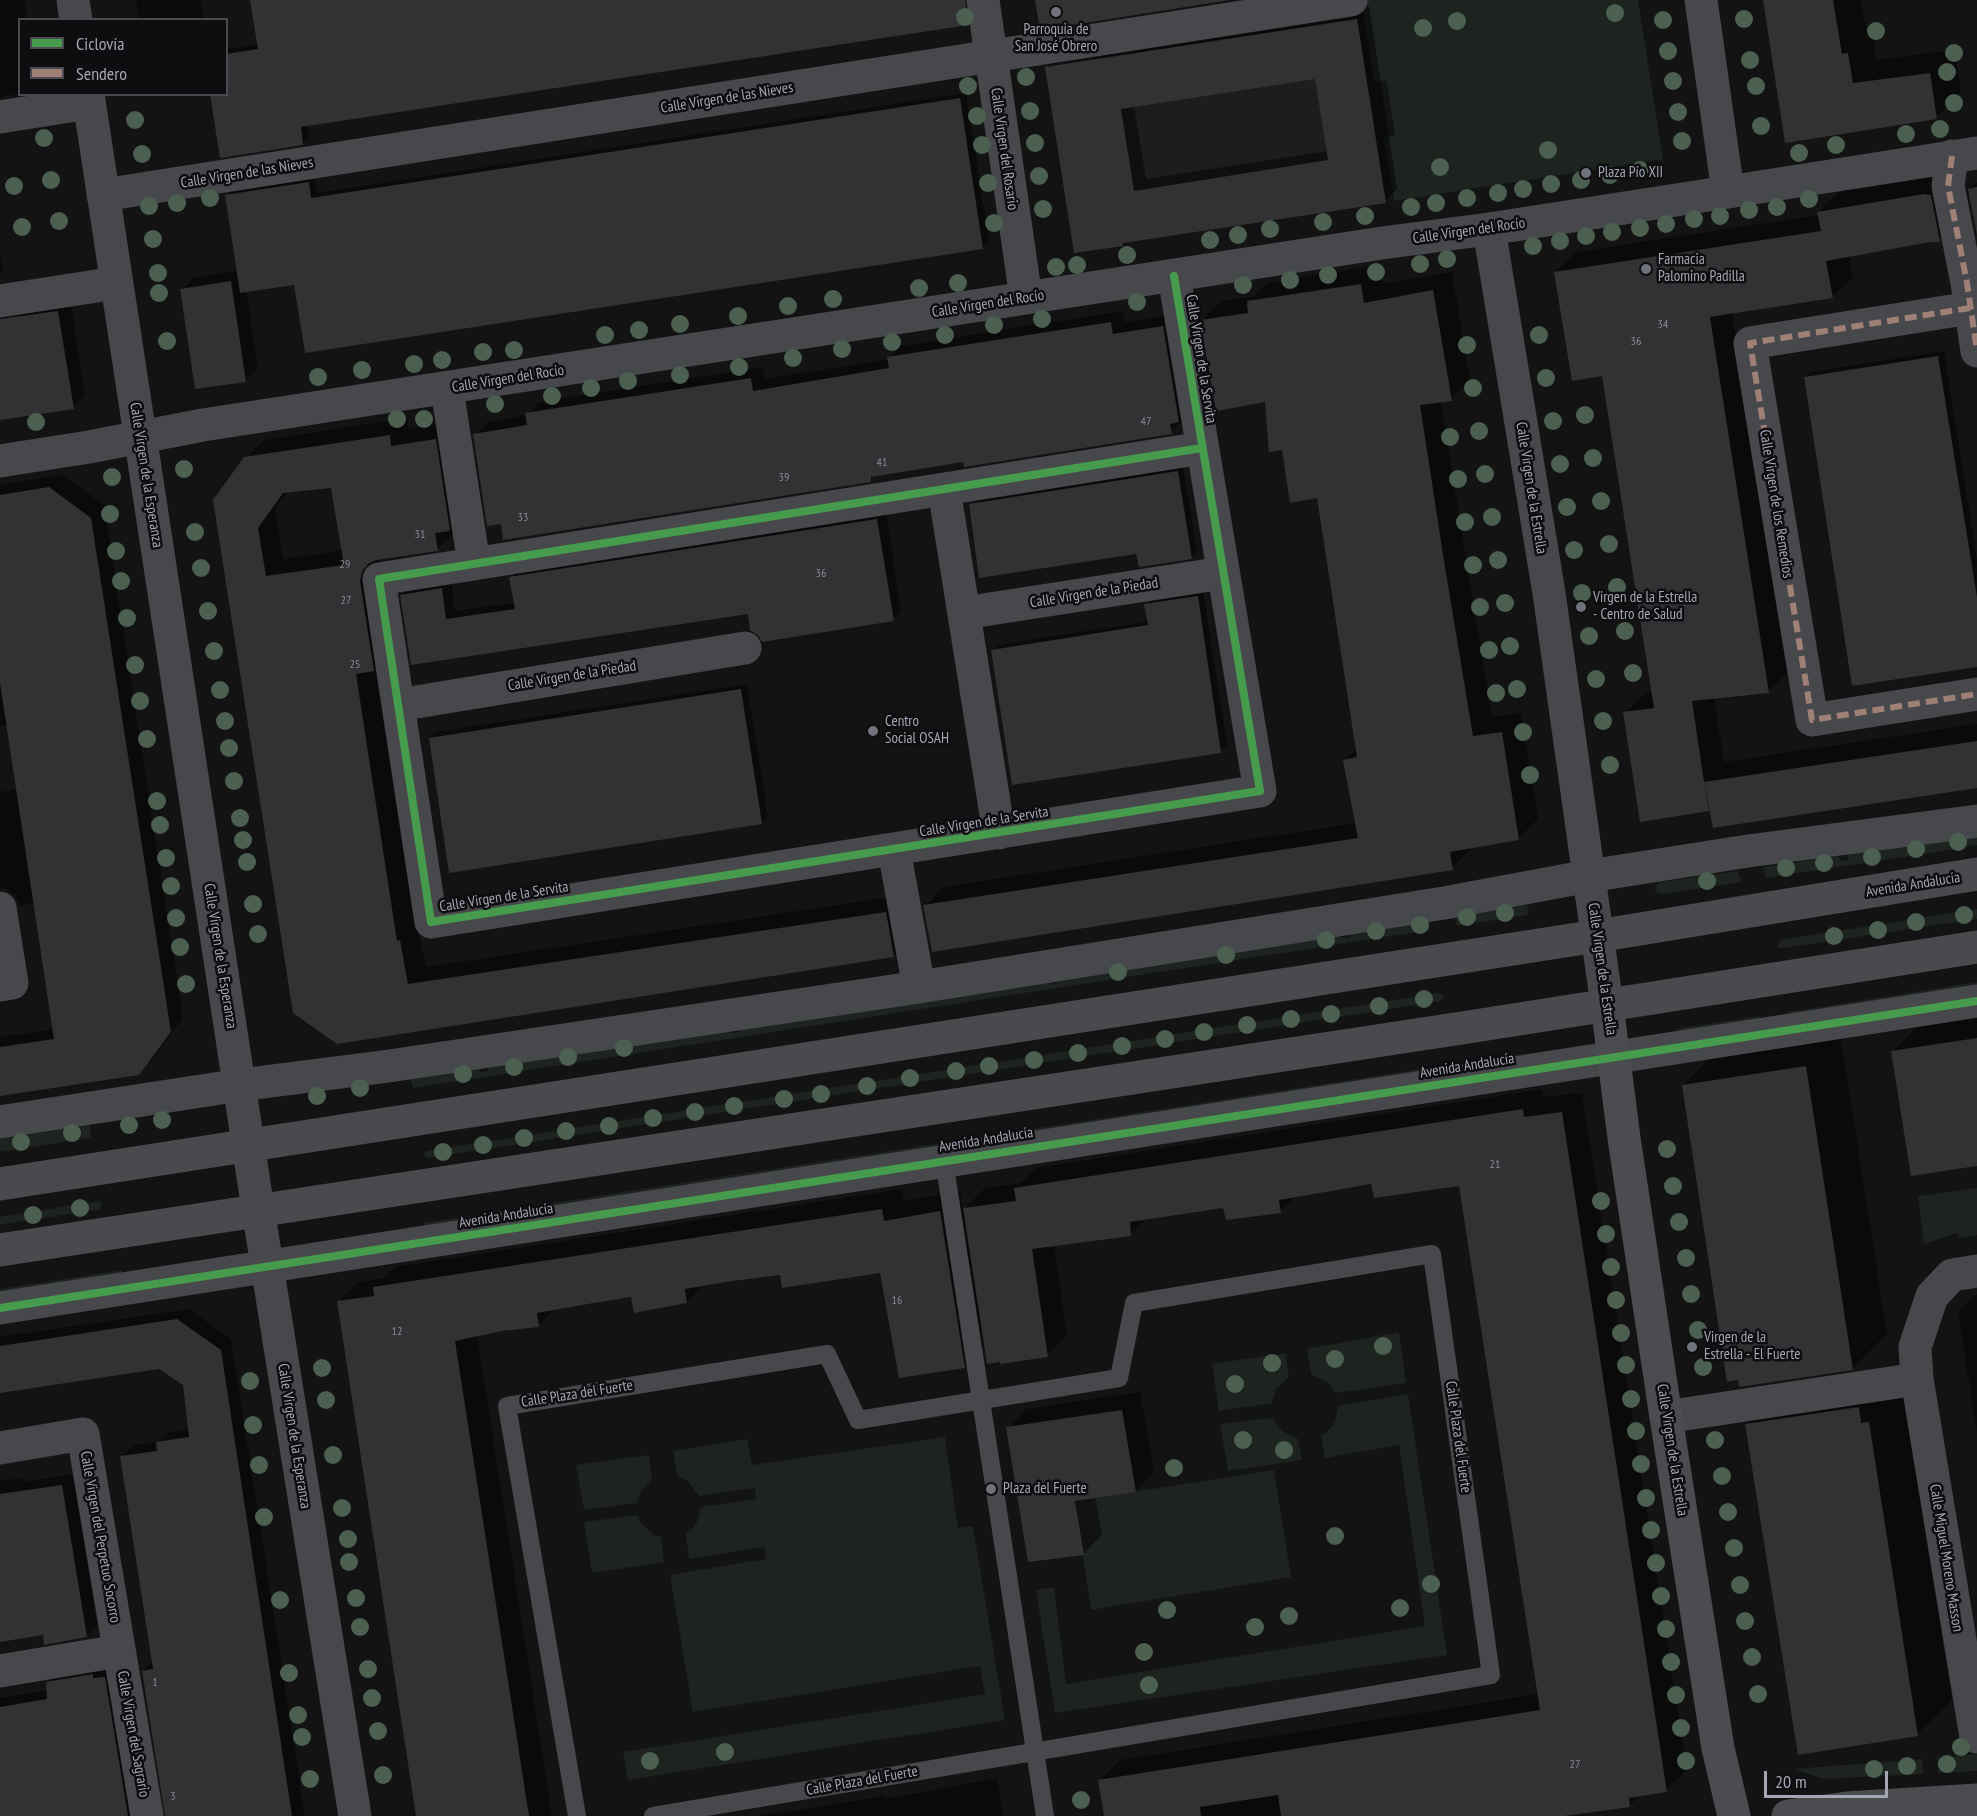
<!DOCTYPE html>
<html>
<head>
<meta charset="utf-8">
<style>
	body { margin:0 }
	#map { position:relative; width:1977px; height:1816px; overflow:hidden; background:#131313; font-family:"PT Sans Narrow",sans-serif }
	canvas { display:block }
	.legend { position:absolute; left:18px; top:18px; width:210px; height:78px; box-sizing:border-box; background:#0e0d0f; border:2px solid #4a4a51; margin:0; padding:8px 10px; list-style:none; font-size:18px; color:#a4a6b4 }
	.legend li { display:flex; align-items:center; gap:12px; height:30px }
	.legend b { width:30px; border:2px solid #4a4a51 }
	.scale { position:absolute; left:1764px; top:1771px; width:124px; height:27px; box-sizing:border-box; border:3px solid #a4a6b4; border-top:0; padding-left:8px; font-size:18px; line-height:21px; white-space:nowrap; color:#a4a6b4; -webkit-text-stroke:4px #0e0d0f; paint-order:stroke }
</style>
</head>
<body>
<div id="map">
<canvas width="1977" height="1816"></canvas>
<ul class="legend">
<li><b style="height:8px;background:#469c4c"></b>Ciclovía</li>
<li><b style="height:8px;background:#9e8076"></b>Sendero</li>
</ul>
<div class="scale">20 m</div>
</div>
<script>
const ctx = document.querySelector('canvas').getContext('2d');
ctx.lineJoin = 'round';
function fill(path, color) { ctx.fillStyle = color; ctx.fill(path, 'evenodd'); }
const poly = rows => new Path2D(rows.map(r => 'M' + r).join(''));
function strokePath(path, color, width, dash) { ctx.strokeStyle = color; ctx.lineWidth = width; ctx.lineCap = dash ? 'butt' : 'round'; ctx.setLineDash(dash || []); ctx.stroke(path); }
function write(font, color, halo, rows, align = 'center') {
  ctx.font = font + ' "PT Sans Narrow",sans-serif'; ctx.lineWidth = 5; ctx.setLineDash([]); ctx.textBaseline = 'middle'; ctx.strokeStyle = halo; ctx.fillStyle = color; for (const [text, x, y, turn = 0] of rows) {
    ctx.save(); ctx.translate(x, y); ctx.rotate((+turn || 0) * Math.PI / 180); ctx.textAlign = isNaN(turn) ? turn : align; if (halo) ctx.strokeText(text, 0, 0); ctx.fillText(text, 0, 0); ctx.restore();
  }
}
fill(poly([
	[1357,19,1369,98,1372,99,1375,122,1373,123,1386,203,1123,243,1123,246,1074,253,1045,65,1094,57,1095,59]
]), '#1d1d1f');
fill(poly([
	[1361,0,1638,0,1663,159,1394,201,1384,137,1395,135,1388,89,1386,80,1374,82],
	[1977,834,1977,845,1936,852,1765,878,1763,867,1838,856,1841,861,1848,860,1848,854],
	[1738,871,1741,882,1663,894,1655,892,1656,886,1659,882],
	[1522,904,1527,905,1529,908,1527,915,1457,926,1454,914],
	[1977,909,1977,919,1784,948,1777,947,1780,940],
	[1427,918,1430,930,413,1088,410,1077,479,1066,481,1072,488,1071,487,1064,731,1026,732,1033,740,1032,738,1025,1048,977,1050,984,1057,983,1056,976,1341,932,1342,938,1350,938,1349,930],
	[1977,982,1977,995,1791,1023,1789,1012],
	[1439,993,1444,996,1441,1001,429,1158,424,1155,426,1151],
	[1760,1016,1762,1027,1675,1031,1681,1028],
	[1453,1064,1455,1076,426,1235,423,1223],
	[90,1125,91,1138,0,1152,0,1139],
	[1977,1188,1977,1235,1958,1238,1957,1233,1924,1244,1918,1196],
	[99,1201,102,1205,100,1209,0,1225,0,1217],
	[122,1270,124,1282,0,1301,0,1289],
	[1399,1332,1406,1383,1335,1393,1328,1383,1311,1374,1307,1349],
	[1285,1353,1289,1377,1276,1389,1272,1403,1219,1411,1212,1364],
	[1408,1394,1447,1655,1055,1713,1036,1590,1054,1587,1066,1684,1425,1626,1399,1445,1325,1458,1321,1436,1330,1429,1335,1421,1338,1406],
	[1272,1418,1282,1431,1298,1439,1302,1460,1228,1471,1220,1424],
	[945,1437,958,1528,973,1526,1005,1720,628,1780,623,1752,985,1694,980,1666,693,1712,670,1575,766,1559,764,1547,689,1559,686,1534,692,1529,697,1522,701,1507,756,1499,755,1488,699,1496,689,1482,677,1475,673,1451,747,1439,752,1465],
	[649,1455,652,1479,640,1493,637,1503,584,1510,576,1465],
	[1274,1470,1291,1577,1091,1610,1075,1501],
	[638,1515,640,1521,647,1529,653,1534,661,1537,664,1562,592,1573,584,1522],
	[1977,1754,1977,1771,1938,1773,1937,1758],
	[1922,1759,1923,1774,1824,1779,1793,1769]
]), '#1d231f');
fill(poly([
	[0,0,24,0,27,20,20,20,20,94,0,97],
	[136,0,201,0,204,20,139,20],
	[252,0,951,0,307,124,309,137,303,143,226,94,226,49,258,44],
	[1764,0,1861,0,1866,31,1872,30,1876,60,1954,50,1961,93,1936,117,1786,141],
	[1369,6,1397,189,1385,201,1126,241,1123,244,1047,67,1059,55],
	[1316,77,1328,151,1146,179,1134,106],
	[966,93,989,241,983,248,296,284,246,290,258,368,246,381,181,290,194,278,238,270,227,195,233,189,315,176,317,193],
	[1950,175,1959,220,1939,240,1849,255,1853,277,1833,297,1732,312,1788,672,1768,692,1714,698,1724,762,1977,724,1977,787,1710,807,1708,809,1625,713,1645,693,1653,692,1603,374,1556,272,1576,252,1819,215,1819,212,1839,192],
	[1977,182,1977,229,1969,189],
	[0,251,3,271,0,274],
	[1380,265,1383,284,1452,272,1470,380,1451,400,1441,401,1463,541,1492,717,1521,713,1538,819,1518,839,1471,847,1471,849,1452,868,925,906,944,887,1356,823,1344,761,1357,748,1319,497,1283,448,1266,400,1202,321,1221,301,1254,297,1268,283],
	[70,299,85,395,73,407,0,419,0,302],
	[1123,311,1125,322,1175,314,1183,420,1171,432,877,474,871,480,502,523,475,435,487,423,527,415,539,402,763,367,765,379,889,359,901,346],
	[1944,351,1977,560,1977,665,1806,377,1812,372],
	[407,418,409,429,453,423,455,532,437,549,378,559,378,563,391,652,375,668,415,924,417,924,426,967,904,895,911,938,894,956,337,1042,246,458,264,440],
	[332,486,343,550,283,559,275,509,288,491],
	[1183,466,1197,552,1191,557,1138,552,970,505,976,499],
	[63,475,104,505,183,1018,152,1060,138,1073,0,1094,0,1037,54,1029,36,903,20,906,16,896,7,889,0,888,0,792,17,789,8,725,0,726,0,485],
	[886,511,901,611,893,619,749,612,412,664,402,595,410,587,451,580,455,611,515,603,511,578,520,569],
	[1203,591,1227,745,1221,751,993,651,999,645,1149,621,1146,605,1152,599],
	[747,684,768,817,762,823,430,738,436,732],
	[1977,1009,1977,1164,1893,1051,1927,1017],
	[1840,1033,1887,1334,1853,1368,1683,1085,1717,1051],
	[1543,1089,1543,1097,1582,1093,1687,1770,1666,1790,1640,1795,1629,1806,1563,1816,1106,1816,1100,1780,1120,1760,1539,1694,1460,1185,1373,1182,1297,1195,1280,1212,1225,1206,1147,1218,1130,1234,1054,1244,1067,1335,1047,1355,985,1345,964,1366,881,1271,782,1273,704,1285,687,1302,632,1295,556,1308,538,1326,477,1335,552,1816,419,1816,338,1302,359,1282,384,1278,395,1267,902,1189,904,1201,960,1191,963,1210,985,1188,1021,1183,1036,1168],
	[1977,1294,1977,1432,1958,1313],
	[189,1309,231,1339,305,1816,167,1816,143,1671,153,1662,122,1456,133,1445,159,1442,169,1432,190,1429,185,1384,159,1368,0,1392,0,1337],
	[1903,1388,1952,1700,1917,1734,1747,1424,1781,1390],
	[1140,1392,1154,1472,1136,1491,1095,1497,1102,1535,1083,1554,1008,1428,1026,1409],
	[73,1474,97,1625,86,1636,45,1634,0,1640,0,1481,22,1478,23,1482],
	[115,1666,143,1816,0,1816,0,1698,48,1690,48,1683,59,1672],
	[997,1778,1004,1816,759,1816,885,1796,886,1799]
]), '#0007');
fill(poly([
	[250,0,965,0,968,25,301,127,303,145,220,158,210,94,226,94,226,54,258,49],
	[1035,0,1230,0,1040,30],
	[1763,0,1833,0,1842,54,1848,53,1853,83,1930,73,1937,119,1785,143],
	[1357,19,1386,203,1123,243,1123,246,1074,253,1045,67],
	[1315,79,1328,160,1134,191,1121,109],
	[960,98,983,249,305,353,294,285,240,293,225,195,309,182,311,198],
	[1977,187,1977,235,1968,189],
	[1924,194,1931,195,1940,242,1930,242,1826,261,1833,298,1710,317,1769,693,1692,701,1704,782,1977,741,1977,788,1713,828,1704,782,1709,811,1640,822,1623,712,1654,708,1602,376,1572,381,1554,272,1821,231,1817,212],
	[231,281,246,382,195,389,180,289],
	[1361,284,1364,303,1433,290,1452,401,1420,405,1444,561,1473,736,1502,732,1519,840,1450,852,1453,870,932,952,923,905,1358,838,1343,760,1357,757,1317,498,1290,503,1282,450,1269,452,1265,402,1216,411,1200,320,1248,313,1247,301],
	[58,311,74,409,0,420,0,319],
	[1111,322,1113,334,1163,326,1179,422,1170,424,1172,434,964,467,963,462,871,477,871,482,503,540,501,524,487,526,473,434,527,425,525,413,751,378,753,391,889,368,887,357],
	[1938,356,1977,597,1977,667,1852,686,1804,377],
	[390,435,391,446,436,439,450,531,435,533,438,551,376,560,368,564,362,572,360,581,374,671,356,674,397,941,400,940,408,984,886,912,894,957,337,1044,293,1013,213,500,244,457],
	[331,488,344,565,266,576,258,528,283,493],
	[1178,471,1192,559,1139,567,1136,554,979,578,969,504],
	[49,487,91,518,171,1032,139,1075,0,1096,0,1047,54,1039,0,683,0,495],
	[877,519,894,621,762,642,759,636,750,630,748,614,411,665,400,595,442,588,446,619,515,609,509,577],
	[1198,596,1221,753,1012,785,991,650,1148,625,1144,604],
	[741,689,762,824,449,873,429,738],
	[1977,1038,1977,1166,1911,1176,1891,1051],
	[1806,1066,1853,1370,1739,1387,1738,1380,1727,1382,1682,1085],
	[1523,1109,1524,1117,1562,1112,1667,1792,1629,1798,1630,1807,1564,1816,1281,1816,1278,1795,1200,1807,1201,1816,1104,1816,1098,1780,1540,1710,1459,1186,1374,1198,1371,1184,1279,1200,1281,1213,1226,1220,1223,1208,1130,1222,1131,1236,1032,1249,1048,1357,1000,1364,1000,1362,987,1364,963,1208,1016,1201,1014,1188],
	[882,1209,884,1221,940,1211,965,1368,899,1378,880,1273,782,1288,780,1275,732,1281,685,1289,687,1303,634,1313,631,1297,588,1304,537,1313,539,1327,502,1331,455,1341,529,1816,416,1816,337,1301,374,1296,373,1287],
	[177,1319,221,1350,292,1816,165,1816,142,1671,153,1669,120,1456,157,1451,156,1442,189,1437,183,1385,159,1369,0,1393,0,1346],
	[1859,1407,1861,1423,1869,1422,1918,1736,1798,1755,1745,1424],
	[1122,1410,1136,1492,1075,1501,1084,1555,1028,1562,1006,1427],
	[62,1485,87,1637,44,1645,43,1635,0,1642,0,1494],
	[93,1674,93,1678,105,1677,128,1816,0,1816,0,1707,47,1699,46,1682]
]), '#323234');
strokePath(poly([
	[944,1160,1045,1816],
	[577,1816,507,1406,827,1354,858,1420,1119,1378,1134,1303,1432,1254,1491,1675,653,1816]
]), '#47484c', 18);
strokePath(poly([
	[983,0,1026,298],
	[0,117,89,103],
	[1952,156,1948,186,1967,283,1977,351],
	[1728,192,1977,153],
	[103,195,1351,0],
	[1174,276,1260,791,431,922,379,579,1202,448],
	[0,301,116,283],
	[1970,308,1750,343,1812,720,1977,694],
	[447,389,474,564],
	[0,461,89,447,203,425,1382,243,1489,229],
	[944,489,999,833],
	[964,613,1223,573],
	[398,705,745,648],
	[894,850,919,987],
	[0,908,12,983,0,985],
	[0,1122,240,1085,389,1066,919,987,1444,903,1589,876,1748,851,1977,821],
	[258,1209,355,1816],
	[0,1308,1977,1001],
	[1666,1417,1917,1379],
	[0,1448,83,1434,147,1816],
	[0,1671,119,1651],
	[1976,1737,1917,1379,1915,1347,1932,1296,1952,1275,1977,1271]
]), '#47484c', 33);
strokePath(poly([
	[73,0,76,20],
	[88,94,258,1209],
	[1607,1005,1549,593,1489,229,1728,192,1701,0]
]), '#47484c', 33);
strokePath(poly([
	[1607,1005,1624,1138,1666,1417,1718,1748,1734,1816],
	[1788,1816,1847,1808,1977,1800]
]), '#4b4c50', 33);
strokePath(poly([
	[0,1184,1597,936,1977,874],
	[0,1250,1462,1028,1977,947]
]), '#4a4a4e', 33);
strokePath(poly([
	[1952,156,1948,186,1967,283,1977,351],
	[1970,308,1750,343,1812,720,1977,694]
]), '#9e8076', 6, [12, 6]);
strokePath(poly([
	[1174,276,1260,791,431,922,379,579,1202,448],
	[0,1308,1977,1001]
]), '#469c4c', 8);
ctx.fillStyle = '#4c6051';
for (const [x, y] of [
	[1615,13],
	[965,17],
	[1744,19],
	[1663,20],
	[1457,21],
	[1423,28],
	[1876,31],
	[1668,51],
	[1954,53],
	[1750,60],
	[1947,72],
	[1026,77],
	[1673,81],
	[968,86],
	[1756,86],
	[1954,103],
	[1030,111],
	[1678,112],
	[977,116],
	[135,120],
	[1761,126],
	[1940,129],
	[1906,134],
	[44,138],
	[1682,141],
	[1035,143],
	[982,145],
	[1836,145],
	[1548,150],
	[1799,153],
	[142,154],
	[1440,167],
	[1640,170],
	[1610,175],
	[1039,176],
	[51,180],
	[1581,180],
	[988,183],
	[1551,184],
	[14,186],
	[1523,189],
	[1498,193],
	[210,198],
	[1467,198],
	[1809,199],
	[177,203],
	[1436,203],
	[149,206],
	[1411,207],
	[1777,207],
	[1043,209],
	[1749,210],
	[1365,216],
	[1720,216],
	[1694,219],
	[59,221],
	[1323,222],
	[994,223],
	[1666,224],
	[22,227],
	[1640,228],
	[1270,229],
	[1612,232],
	[1238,235],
	[1586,236],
	[153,239],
	[1210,240],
	[1560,241],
	[1533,246],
	[1127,255],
	[1447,259],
	[1420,264],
	[1077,265],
	[1056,267],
	[1376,272],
	[158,273],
	[1328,275],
	[1290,280],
	[958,283],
	[1243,285],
	[919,288],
	[159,293],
	[833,299],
	[1137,302],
	[788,306],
	[738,316],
	[1042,319],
	[680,324],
	[994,325],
	[639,330],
	[605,335],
	[945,335],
	[1539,335],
	[167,341],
	[892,342],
	[1467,345],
	[842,349],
	[514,350],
	[483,352],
	[793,358],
	[442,360],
	[414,364],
	[739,367],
	[362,370],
	[680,375],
	[318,377],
	[1546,378],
	[628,381],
	[591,388],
	[1473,388],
	[552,396],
	[495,404],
	[1585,415],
	[397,419],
	[424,419],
	[1553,421],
	[36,422],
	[1479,431],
	[1450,437],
	[1593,458],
	[1560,464],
	[184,469],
	[1485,474],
	[112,477],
	[1458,479],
	[1601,501],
	[1567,507],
	[110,514],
	[1492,517],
	[1465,522],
	[195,532],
	[1609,544],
	[1574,550],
	[116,551],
	[1498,560],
	[1473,565],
	[201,568],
	[121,581],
	[1617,587],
	[1582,593],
	[1505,603],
	[1480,607],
	[208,611],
	[127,618],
	[1625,631],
	[1589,636],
	[1510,646],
	[1489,650],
	[214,651],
	[135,665],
	[1633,673],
	[1596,679],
	[1517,689],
	[220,690],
	[1496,693],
	[140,701],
	[225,721],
	[1603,721],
	[1523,732],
	[147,739],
	[229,748],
	[1610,765],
	[1530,775],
	[234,781],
	[157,801],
	[240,818],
	[160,825],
	[243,840],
	[1958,842],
	[1916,849],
	[1872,857],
	[166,858],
	[247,862],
	[1824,863],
	[1786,868],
	[1707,881],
	[171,886],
	[253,904],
	[1505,913],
	[1964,915],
	[1467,917],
	[176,918],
	[1916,922],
	[1420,925],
	[1878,930],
	[1376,931],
	[258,934],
	[1834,936],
	[1326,940],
	[180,947],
	[1226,955],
	[1118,972],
	[186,984],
	[1424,999],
	[1379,1006],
	[1331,1014],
	[1291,1019],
	[1247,1025],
	[1204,1032],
	[1165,1039],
	[1122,1046],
	[624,1048],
	[1078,1053],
	[568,1057],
	[1034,1060],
	[989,1066],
	[514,1067],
	[956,1071],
	[463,1074],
	[910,1078],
	[867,1086],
	[360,1088],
	[821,1094],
	[317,1096],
	[784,1099],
	[734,1106],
	[695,1112],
	[653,1118],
	[162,1120],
	[129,1125],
	[609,1126],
	[566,1131],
	[72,1133],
	[524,1138],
	[21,1142],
	[483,1145],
	[1667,1149],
	[443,1152],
	[1673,1186],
	[1601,1201],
	[80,1208],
	[33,1215],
	[1679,1222],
	[1606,1234],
	[1686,1258],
	[1611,1267],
	[1691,1294],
	[1616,1300],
	[1698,1330],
	[1621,1333],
	[1383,1346],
	[1335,1359],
	[1272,1363],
	[1626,1365],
	[1703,1367],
	[322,1368],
	[250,1381],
	[1235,1384],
	[1631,1399],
	[326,1400],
	[253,1425],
	[1636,1431],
	[1243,1440],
	[1715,1440],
	[1284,1450],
	[333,1455],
	[1641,1464],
	[259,1465],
	[1174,1468],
	[1722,1476],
	[1646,1498],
	[342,1508],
	[1728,1512],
	[264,1517],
	[1651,1530],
	[1335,1536],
	[348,1539],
	[1734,1548],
	[349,1562],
	[1656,1563],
	[1431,1584],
	[1740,1585],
	[1661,1596],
	[356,1598],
	[280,1600],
	[1400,1608],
	[1167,1610],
	[1289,1616],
	[1745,1621],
	[360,1627],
	[1255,1627],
	[1666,1629],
	[1144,1652],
	[1752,1657],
	[1671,1662],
	[368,1669],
	[289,1673],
	[1149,1685],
	[1758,1694],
	[1676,1695],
	[372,1698],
	[298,1715],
	[1681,1728],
	[378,1731],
	[302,1737],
	[1961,1747],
	[725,1752],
	[650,1761],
	[1686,1761],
	[1947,1764],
	[1907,1766],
	[1874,1769],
	[383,1775],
	[310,1779],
	[1081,1800]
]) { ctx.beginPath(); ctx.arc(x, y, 9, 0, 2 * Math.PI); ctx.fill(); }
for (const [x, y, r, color] of [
	[1056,12,6,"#71737c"],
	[1586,173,6,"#71737c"],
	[1646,269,6,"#71737c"],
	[1581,607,6,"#71737c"],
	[873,731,6,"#71737c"],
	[1692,1347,6,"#71737c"],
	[991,1489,6,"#71737c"]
]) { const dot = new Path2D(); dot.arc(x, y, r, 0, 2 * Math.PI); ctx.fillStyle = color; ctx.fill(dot); strokePath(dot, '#0e0d0f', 2); }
write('12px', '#888994', null, [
	["34",1663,325],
	["36",1636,342],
	["47",1146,422],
	["41",882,463],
	["39",784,478],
	["33",523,518],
	["31",420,535],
	["29",345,565],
	["36",821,574],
	["27",346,601],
	["25",355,665],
	["21",1495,1165],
	["16",897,1301],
	["12",397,1332],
	["1",155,1683],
	["27",1575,1765],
	["3",173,1797]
]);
write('15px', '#a4a6b4', '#0e0d0f', [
	["Parroquia de",1056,30,"center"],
	["San José Obrero",1056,47,"center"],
	["Plaza Pío XII",1598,173],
	["Farmacia",1658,260],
	["Palomino Padilla",1658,277],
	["Virgen de la Estrella",1593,598],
	["- Centro de Salud",1593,615],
	["Centro",885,722],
	["Social OSAH",885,739],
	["Virgen de la",1704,1338],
	["Estrella - El Fuerte",1704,1355],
	["Plaza del Fuerte",1003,1489]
], 'left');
write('15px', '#a4a6b4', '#0e0d0f', [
	["Calle Virgen de las Nieves",727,98,-9],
	["Calle Virgen del Rosario",1004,149,82],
	["Calle Virgen de las Nieves",247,173,-9],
	["Calle Virgen del Rocío",1469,231,-8],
	["Calle Virgen del Rocío",988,304,-9],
	["Calle Virgen de la Servita",1201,359,81],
	["Calle Virgen del Rocío",508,379,-9],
	["Calle Virgen de la Esperanza",146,475,81],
	["Calle Virgen de la Estrella",1531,488,81],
	["Calle Virgen de los Remedios",1776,504,81],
	["Calle Virgen de la Piedad",1094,593,-9],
	["Calle Virgen de la Piedad",572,676,-9],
	["Calle Virgen de la Servita",984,822,-9],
	["Avenida Andalucía",1913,885,-9],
	["Calle Virgen de la Servita",504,897,-9],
	["Calle Virgen de la Esperanza",220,956,81],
	["Calle Virgen de la Estrella",1602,969,82],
	["Avenida Andalucía",1467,1066,-9],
	["Avenida Andalucía",986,1140,-9],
	["Avenida Andalucía",506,1216,-9],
	["Calle Plaza del Fuerte",577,1394,-9],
	["Calle Virgen de la Esperanza",294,1436,81],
	["Calle Plaza del Fuerte",1458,1437,82],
	["Calle Virgen de la Estrella",1672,1450,81],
	["Calle Virgen del Perpetuo Socorro",100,1537,80],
	["Calle Miguel Moreno Masson",1946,1558,81],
	["Calle Virgen del Sagrario",133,1734,80],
	["Calle Plaza del Fuerte",862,1781,-10]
]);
</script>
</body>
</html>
